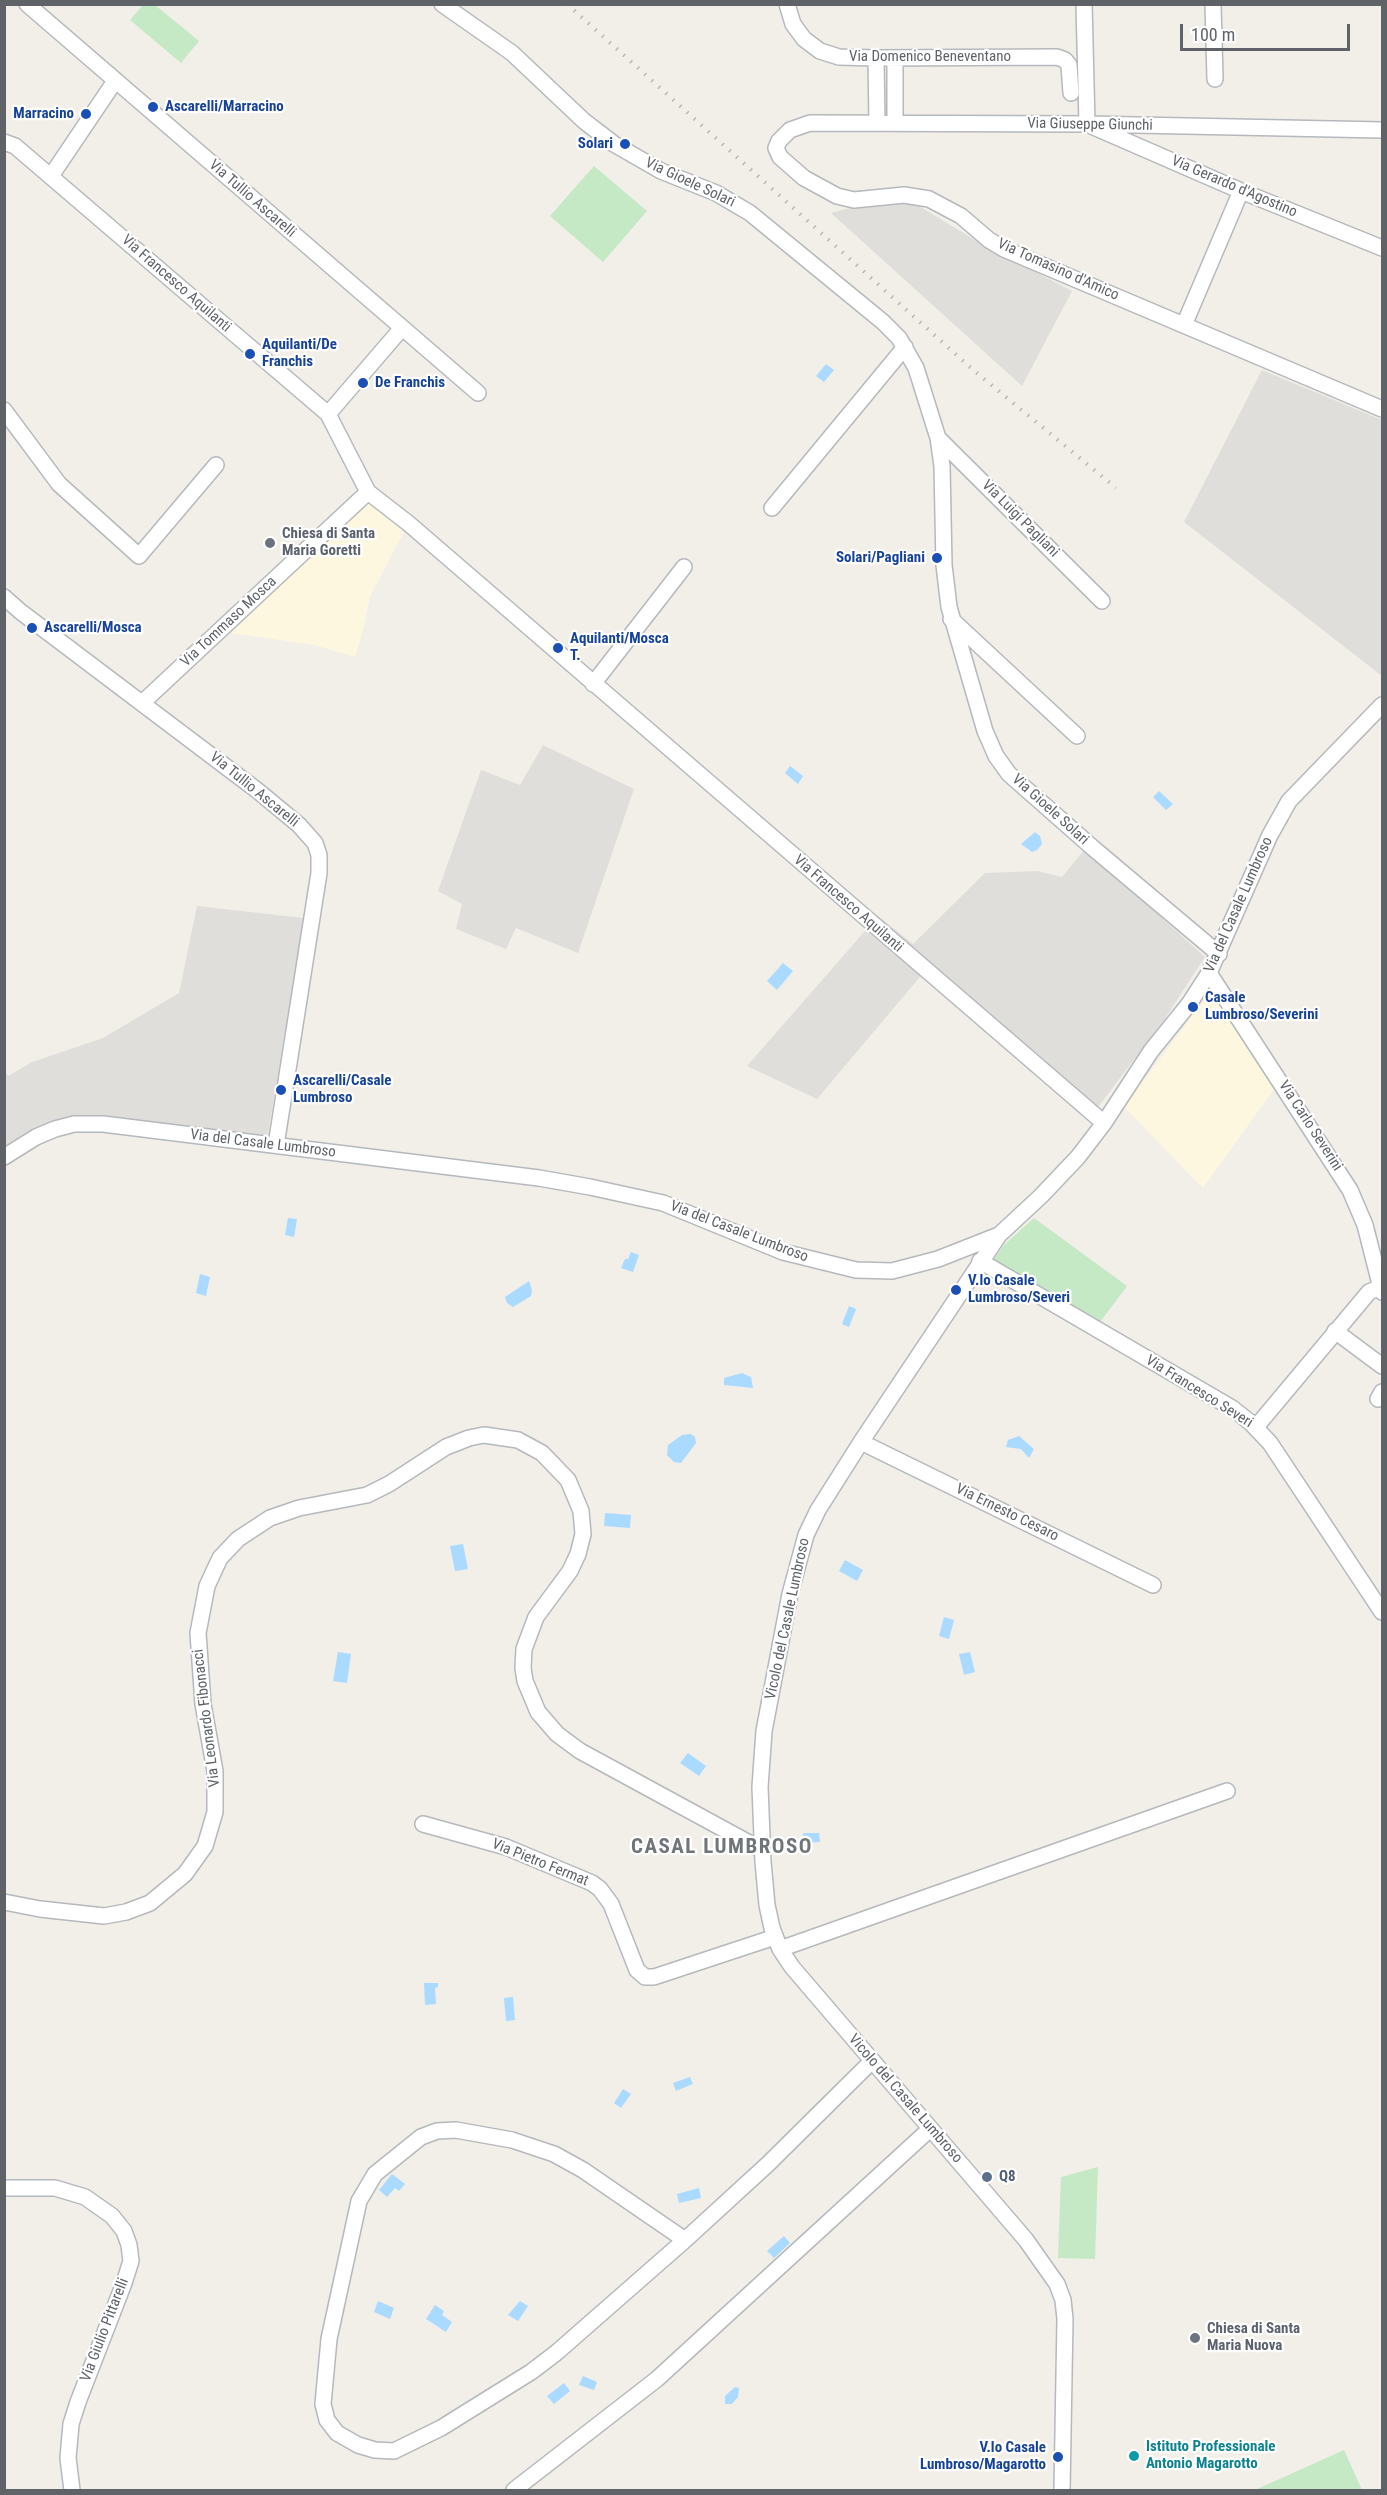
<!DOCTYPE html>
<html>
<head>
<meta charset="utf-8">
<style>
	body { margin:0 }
	#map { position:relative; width:1387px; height:2495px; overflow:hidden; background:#f1efe8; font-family:"Roboto Condensed",sans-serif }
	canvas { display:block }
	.frame { position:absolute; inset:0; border:6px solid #5f6368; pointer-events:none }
	.scale { position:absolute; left:1180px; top:24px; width:170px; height:27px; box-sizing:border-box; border:3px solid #5f6368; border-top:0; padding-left:8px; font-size:18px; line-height:21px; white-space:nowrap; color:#5f6368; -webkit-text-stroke:4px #fff; paint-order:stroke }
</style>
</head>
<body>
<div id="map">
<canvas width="1387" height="2495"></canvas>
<div class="frame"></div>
<div class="scale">100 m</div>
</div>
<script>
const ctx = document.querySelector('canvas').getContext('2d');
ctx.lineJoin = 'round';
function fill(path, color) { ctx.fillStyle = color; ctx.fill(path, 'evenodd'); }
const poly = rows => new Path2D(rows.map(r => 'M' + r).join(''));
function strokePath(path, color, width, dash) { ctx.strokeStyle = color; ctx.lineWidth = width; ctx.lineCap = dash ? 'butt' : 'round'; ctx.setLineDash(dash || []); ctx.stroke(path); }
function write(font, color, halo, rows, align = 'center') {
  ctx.font = font + ' "Roboto Condensed",sans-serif'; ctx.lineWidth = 4.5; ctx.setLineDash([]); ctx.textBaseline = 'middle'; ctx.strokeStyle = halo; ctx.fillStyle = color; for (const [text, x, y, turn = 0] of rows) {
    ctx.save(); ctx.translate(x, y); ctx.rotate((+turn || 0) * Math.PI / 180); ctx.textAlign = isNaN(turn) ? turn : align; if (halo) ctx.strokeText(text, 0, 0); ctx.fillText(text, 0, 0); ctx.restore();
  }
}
fill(poly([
	[367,501,404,532,370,596,364,627,355,657,315,645,231,633],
	[1212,989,1277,1085,1203,1188,1124,1107]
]), '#fef7e0');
fill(poly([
	[914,203,980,243,1072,291,1022,386,831,213,850,208],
	[1262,370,1382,420,1382,676,1184,522],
	[543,745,634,789,578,953,516,928,506,949,456,929,462,904,438,891,481,770,520,785],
	[1085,849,1205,957,1164,1020,1098,1107,930,965,817,1099,747,1066,878,916,913,944,985,873,1037,871,1062,877],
	[197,906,304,918,267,1139,102,1116,67,1117,26,1132,5,1148,4,1069,8,1076,32,1062,103,1038,179,993]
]), '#e0deda');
fill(poly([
	[143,5,155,5,199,41,181,63,130,20],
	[594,166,647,211,603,262,550,216],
	[1034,1218,1127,1286,1100,1322,993,1261,1004,1245],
	[1098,2167,1095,2259,1058,2258,1061,2177],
	[1344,2450,1362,2490,1255,2490]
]), '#c5e8c5');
fill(poly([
	[826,364,834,370,824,382,816,376],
	[790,766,803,776,798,784,785,773],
	[1159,791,1173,804,1166,810,1153,797],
	[1035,832,1040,836,1042,844,1037,850,1032,852,1021,844],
	[783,963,793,971,777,990,767,981],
	[288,1218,297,1219,294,1237,285,1235],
	[631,1252,639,1255,633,1272,621,1268,625,1259,628,1259],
	[200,1274,210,1277,206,1296,196,1293],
	[529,1281,532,1290,531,1296,513,1307,507,1303,505,1297],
	[849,1306,856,1309,849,1327,842,1324],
	[742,1373,751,1377,753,1388,724,1385,724,1378],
	[691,1434,695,1437,696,1443,681,1463,674,1462,667,1455,668,1445,682,1435],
	[1019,1436,1034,1449,1029,1458,1021,1449,1006,1447,1008,1440],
	[605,1513,631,1515,630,1528,604,1526],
	[463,1544,468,1569,455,1571,450,1546],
	[845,1560,863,1570,857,1581,839,1571],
	[944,1617,954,1620,949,1639,939,1636],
	[338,1652,351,1654,347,1683,333,1681],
	[970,1652,975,1672,964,1675,959,1654],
	[688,1753,706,1766,699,1776,680,1763],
	[803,1833,819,1833,820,1842,803,1843],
	[424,1983,438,1983,438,1987,435,1988,436,2004,425,2005],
	[513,1997,515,2020,506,2021,504,1998],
	[690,2077,693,2084,676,2091,673,2083],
	[623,2089,631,2094,621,2108,614,2103],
	[392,2174,405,2184,399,2191,395,2188,387,2197,379,2190],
	[699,2188,701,2198,679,2203,677,2194],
	[784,2236,790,2243,774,2258,767,2251],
	[378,2301,394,2308,390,2319,374,2312],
	[520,2301,528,2306,518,2321,508,2315],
	[435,2305,444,2311,442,2315,452,2322,446,2332,426,2319],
	[583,2376,597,2382,594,2390,579,2385],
	[564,2383,570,2391,554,2404,547,2396],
	[735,2387,739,2388,738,2397,732,2404,725,2404,725,2396]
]), '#aadaff');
const minor = poly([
	[27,4,478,393],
	[442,4,512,53,584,121,614,144,661,171,716,193,750,213,883,322,899,338,916,368,938,438,942,466,944,565,949,607,985,731,996,756,1009,774,1093,848,1219,954],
	[787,4,793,24,804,39,820,51,839,57,876,58,1057,57,1065,60,1069,65,1071,93],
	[1084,4,1087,124,1241,191,1382,248],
	[1213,4,1215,79],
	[876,58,877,123],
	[895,58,895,123],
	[1382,130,1087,124,810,123,790,130,779,141,776,148,780,157,804,178,837,196,854,200,904,195,929,199,961,216,989,240,1004,249,1382,409],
	[4,142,15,146,328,414,368,492,408,523,1104,1123],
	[51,176,115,81],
	[1184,325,1241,191],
	[4,410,59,484,139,556,216,465],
	[328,414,402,328],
	[938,438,1102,601],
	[772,508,905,347],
	[4,597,21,612,258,791,299,825,315,843,319,855,319,873,276,1145],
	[951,619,1077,736],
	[593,684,684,567],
	[142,703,368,492],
	[1209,973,1350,1190,1365,1225,1382,1292],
	[4,1157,36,1137,55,1129,74,1124,103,1124,539,1178,590,1187,663,1203,783,1252,856,1270,892,1271,938,1259,999,1235,1041,1196,1078,1157,1104,1123,1151,1051,1189,1004,1209,973,1270,835,1289,801,1382,705],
	[999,1235,861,1442,818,1510,806,1535,790,1594,764,1731,760,1787,763,1862,767,1905,772,1928,780,1949,792,1967,1026,2240,1057,2284,1063,2300,1065,2319,1062,2490],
	[980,1261,1232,1408,1251,1423,1270,1443,1382,1612],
	[1335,1331,1382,1366],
	[1378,1399,1382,1392],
	[1256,1427,1369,1292,1381,1287],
	[861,1442,1153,1585],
	[423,1824,506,1847,592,1883,600,1889,611,1904,637,1970,645,1977,654,1977,775,1937],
	[4,1902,40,1909,104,1916,126,1912,150,1903,185,1874,205,1846,215,1812,215,1771,203,1704,198,1633,207,1586,220,1558,238,1539,270,1518,299,1508,367,1495,389,1484,446,1447,469,1438,484,1435,518,1440,542,1453,568,1480,581,1511,583,1534,578,1554,570,1571,536,1617,524,1649,523,1668,525,1681,538,1712,557,1734,580,1751,762,1850],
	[780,1949,1227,1791],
	[4,2188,55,2188,85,2197,112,2216,124,2231,129,2245,131,2261,124,2283,78,2402,71,2424,68,2458,72,2490],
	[685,2240,583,2170,554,2154,512,2140,456,2130,437,2131,421,2137,375,2174,359,2201,329,2339,323,2404,327,2420,337,2433,358,2445,375,2450,394,2451,441,2428,531,2372,556,2353,685,2240,768,2164,872,2061],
	[514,2490,657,2379,930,2129]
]);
strokePath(minor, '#b5b8bc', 18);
strokePath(minor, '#fff', 15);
strokePath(poly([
	[567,4,972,369,1116,488]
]), '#b6b7b8', 4, [1.5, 8]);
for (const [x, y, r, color] of [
	[153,107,6,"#1a4fb4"],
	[86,114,6,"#1a4fb4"],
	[625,144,6,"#1a4fb4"],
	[250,354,6,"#1a4fb4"],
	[363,383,6,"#1a4fb4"],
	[270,543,6,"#6b7280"],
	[937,558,6,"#1a4fb4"],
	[32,628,6,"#1a4fb4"],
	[558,648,6,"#1a4fb4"],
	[1193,1007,6,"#1a4fb4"],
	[281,1090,6,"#1a4fb4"],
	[956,1290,6,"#1a4fb4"],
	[987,2177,6,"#5c6f8a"],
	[1195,2338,6,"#6b7280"],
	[1134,2456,6,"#0f9aa8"],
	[1058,2457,6,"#1a4fb4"]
]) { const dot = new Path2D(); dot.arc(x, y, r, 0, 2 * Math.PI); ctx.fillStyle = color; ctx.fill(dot); strokePath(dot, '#fff', 2); }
write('15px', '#5f6368', '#fff', [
	["Via Domenico Beneventano",930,57],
	["Via Giuseppe Giunchi",1090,125,1],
	["Via Gioele Solari",690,183,25],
	["Via Gerardo d'Agostino",1234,187,23],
	["Via Tullio Ascarelli",252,199,41],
	["Via Tomasino d'Amico",1058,270,24],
	["Via Francesco Aquilanti",176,284,41],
	["Via Luigi Pagliani",1020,519,45],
	["Via Tommaso Mosca",229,622,-43],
	["Via Tullio Ascarelli",254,790,39],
	["Via Gioele Solari",1050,810,42],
	["Via Francesco Aquilanti",848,904,41],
	["Via del Casale Lumbroso",1239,905,-66],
	["Via Carlo Severini",1310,1126,57],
	["Via del Casale Lumbroso",263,1144,7],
	["Via del Casale Lumbroso",739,1232,21],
	["Via Francesco Severi",1199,1392,32],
	["Via Ernesto Cesaro",1007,1513,26],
	["Vicolo del Casale Lumbroso",788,1619,-78],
	["Via Leonardo Fibonacci",207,1718,-97],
	["Via Pietro Fermat",540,1863,22],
	["Vicolo del Casale Lumbroso",905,2099,49],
	["Via Giulio Pittarelli",105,2330,-69]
]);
write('bold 15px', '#164399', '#fff', [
	["Ascarelli/Marracino",165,107],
	["Marracino",74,114,"right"],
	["Solari",613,144,"right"],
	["Aquilanti/De",262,345],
	["Franchis",262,362],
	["De Franchis",375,383],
	["Solari/Pagliani",925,558,"right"],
	["Ascarelli/Mosca",44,628],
	["Aquilanti/Mosca",570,639],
	["T.",570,656],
	["Casale",1205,998],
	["Lumbroso/Severini",1205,1015],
	["Ascarelli/Casale",293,1081],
	["Lumbroso",293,1098],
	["V.lo Casale",968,1281],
	["Lumbroso/Severi",968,1298],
	["V.lo Casale",1046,2448,"right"],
	["Lumbroso/Magarotto",1046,2465,"right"]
], 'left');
write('bold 15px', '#5b616d', '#fff', [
	["Chiesa di Santa",282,534],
	["Maria Goretti",282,551],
	["Chiesa di Santa",1207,2329],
	["Maria Nuova",1207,2346]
], 'left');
write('bold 15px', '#4e5e75', '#fff', [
	["Q8",999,2177]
], 'left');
write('bold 15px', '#0d838f', '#fff', [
	["Istituto Professionale",1146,2447],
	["Antonio Magarotto",1146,2464]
], 'left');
ctx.letterSpacing = '1.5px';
write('bold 21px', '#70757a', '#fff', [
	["CASAL LUMBROSO",722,1848]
]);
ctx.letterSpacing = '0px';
</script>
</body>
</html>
